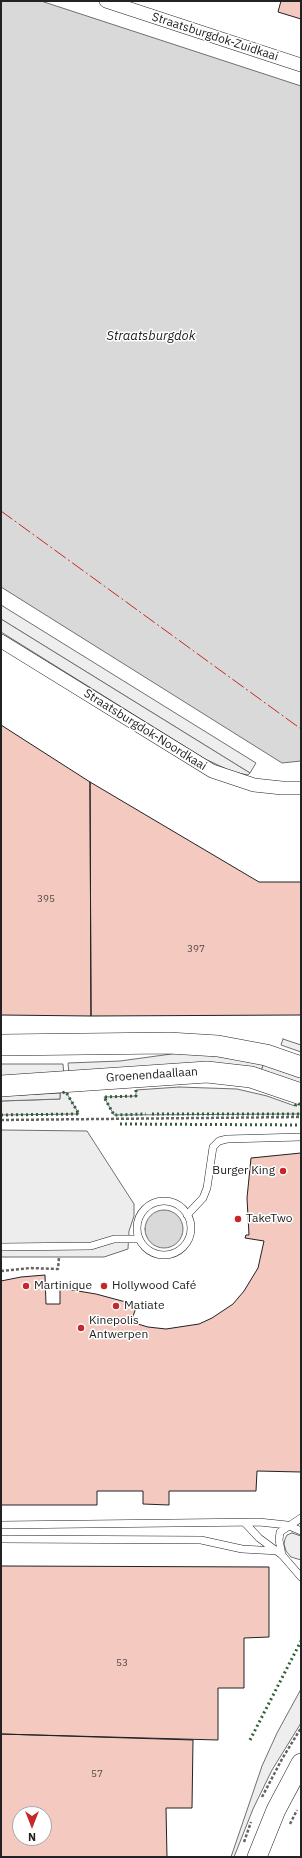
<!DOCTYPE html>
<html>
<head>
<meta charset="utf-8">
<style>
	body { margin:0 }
	#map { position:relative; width:302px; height:1858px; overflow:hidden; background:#fff; font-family:"IBM Plex Sans",sans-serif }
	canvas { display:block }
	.frame { position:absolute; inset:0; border:2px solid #222; pointer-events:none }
	.north { position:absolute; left:12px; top:1806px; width:40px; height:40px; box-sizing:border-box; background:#fff; border:1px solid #a7a7a7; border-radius:50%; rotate:180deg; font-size:11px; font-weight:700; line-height:16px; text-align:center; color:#222 }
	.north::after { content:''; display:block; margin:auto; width:14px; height:18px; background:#c62828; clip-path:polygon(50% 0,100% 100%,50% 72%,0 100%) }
</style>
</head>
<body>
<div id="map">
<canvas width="302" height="1858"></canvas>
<div class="frame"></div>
<div class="north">N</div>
</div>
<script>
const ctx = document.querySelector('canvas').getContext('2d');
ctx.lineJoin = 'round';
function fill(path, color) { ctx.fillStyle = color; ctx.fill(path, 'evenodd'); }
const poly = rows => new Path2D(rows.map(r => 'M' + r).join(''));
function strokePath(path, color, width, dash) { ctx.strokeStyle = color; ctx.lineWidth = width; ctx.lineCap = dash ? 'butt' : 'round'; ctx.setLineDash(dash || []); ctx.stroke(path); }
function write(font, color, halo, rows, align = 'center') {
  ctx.font = font + ' "IBM Plex Sans",sans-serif'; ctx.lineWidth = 3; ctx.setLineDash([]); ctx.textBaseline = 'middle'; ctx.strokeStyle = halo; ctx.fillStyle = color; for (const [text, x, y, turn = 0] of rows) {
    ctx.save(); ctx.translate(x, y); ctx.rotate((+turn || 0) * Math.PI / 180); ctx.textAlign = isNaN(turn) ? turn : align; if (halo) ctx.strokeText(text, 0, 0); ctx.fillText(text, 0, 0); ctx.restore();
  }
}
const green = poly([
	[1,605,256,763,250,773,1,619,1,605],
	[283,1039,301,1045,301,1052,281,1045,283,1039],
	[186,1052,264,1063,261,1071,69,1075,68,1063,120,1061,186,1052],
	[1,1064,63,1064,64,1076,1,1080,1,1064],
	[179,1087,237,1089,267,1096,295,1106,297,1103,301,1105,301,1114,114,1115,104,1097,136,1096,136,1090,179,1087],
	[66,1092,79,1114,1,1115,1,1101,60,1099,60,1093,66,1092],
	[292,1533,301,1536,301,1560,291,1557,286,1551,284,1544,285,1539,287,1535,292,1533],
	[301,1689,301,1723,272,1770,253,1809,234,1857,231,1857,262,1766,277,1733,301,1689]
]);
fill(green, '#eee');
strokePath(green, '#6f6f6f', 1);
const parking = poly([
	[1,619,250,773,248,775,233,772,205,759,1,632,1,619],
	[264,1063,301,1075,301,1084,261,1071,264,1063],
	[60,1093,60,1099,1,1101,1,1096,60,1093],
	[1,1130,87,1131,134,1204,134,1216,129,1231,128,1249,104,1257,1,1257,1,1130]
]);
fill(parking, '#ededed');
strokePath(parking, '#6f6f6f', 1);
const water = poly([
	[1,1,41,1,301,86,301,761,282,763,1,587,1,1],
	'145 1229a19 19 0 1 1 38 0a19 19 0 1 1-38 0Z'
]);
fill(water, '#d9d9d9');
strokePath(water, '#6f6f6f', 1);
const building = poly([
	[281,1,301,1,301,19,278,12,281,1],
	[1,725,90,782,91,1016,1,1015,1,725],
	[90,782,259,882,301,882,301,1015,91,1016,90,782],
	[301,1153,301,1472,257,1471,256,1491,169,1491,169,1505,143,1504,143,1491,97,1491,97,1505,1,1505,1,1281,21,1277,45,1275,46,1304,60,1304,60,1288,96,1294,137,1305,131,1322,148,1327,166,1329,199,1324,212,1318,233,1304,244,1291,258,1268,264,1241,245,1238,246,1235,249,1235,247,1198,251,1158,301,1153],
	[1,1566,269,1567,269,1637,244,1638,244,1688,218,1688,218,1740,1,1734,1,1566],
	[1,1734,193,1740,192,1808,166,1808,167,1857,1,1857,1,1734],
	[20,1814,44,1814,44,1838,20,1838,20,1814]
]);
fill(building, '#f3c9c0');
strokePath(building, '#222', 1);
const lane = poly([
	'137 1228a27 27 0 1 1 54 0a27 27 0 1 1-54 0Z',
	[187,1215,203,1198,207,1188,213,1147,219,1141,227,1139,301,1137],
	[1,1247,91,1246,114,1239,138,1239],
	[245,1523,259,1538,282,1555,301,1577],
	[1,1525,259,1522,287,1525,301,1531],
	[1,1539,201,1540,242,1549,278,1551],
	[282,1555,279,1540,280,1532,301,1518]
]);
const street = poly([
	[106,1,301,65],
	[1,641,212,771,254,785,282,788,301,788]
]);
const secondary = poly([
	[257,1857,276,1810,301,1763]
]);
const primary = poly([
	[1,1045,169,1043,218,1046,266,1055,301,1067],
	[1,1086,207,1072,251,1077,301,1094]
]);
strokePath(lane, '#222', 8);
strokePath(street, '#222', 14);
strokePath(secondary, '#222', 20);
strokePath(primary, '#222', 22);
strokePath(poly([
	[1,1120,301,1117],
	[1,1271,30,1268,58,1269,59,1257],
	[262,1797,282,1759,301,1728],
	[290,1824,297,1810],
	[244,1842,251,1822]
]), '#646464', 2.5, [3, 2]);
strokePath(lane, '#fff', 7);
strokePath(street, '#fff', 13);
strokePath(secondary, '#fff', 19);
strokePath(primary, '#fff', 21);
strokePath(poly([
	[136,1090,136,1096,104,1097,114,1115,146,1114],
	[295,1106,297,1103,301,1105],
	[152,1114,301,1114],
	[1,1115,79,1114,66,1092,60,1093],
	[120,1124,301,1125],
	[250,1740,301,1641]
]), '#2f5e38', 3, [2, 3]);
strokePath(poly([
	[1,511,301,729]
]), '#c62828', 1, [14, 3, 2, 3]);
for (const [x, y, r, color] of [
	[283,1171,4,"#c62828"],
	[238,1219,4,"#c62828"],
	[26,1286,4,"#c62828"],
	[104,1286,4,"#c62828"],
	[116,1306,4,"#c62828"],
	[81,1328,4,"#c62828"]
]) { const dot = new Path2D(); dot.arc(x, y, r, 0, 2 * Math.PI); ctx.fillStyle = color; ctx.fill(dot); strokePath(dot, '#fff', 1.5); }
write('10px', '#564c4a', null, [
	["395",46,899],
	["397",196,949],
	["53",122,1663],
	["57",97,1774]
]);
write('12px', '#222', '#fff', [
	["Straatsburgdok-Zuidkaai",215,37,18],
	["Straatsburgdok-Noordkaai",145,730,32],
	["Groenendaallaan",152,1075,-4]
]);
write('12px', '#222', '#fff', [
	["Burger King",275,1171,"right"],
	["TakeTwo",246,1219],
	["Martinique",34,1286],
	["Hollywood Café",112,1286],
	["Matiate",124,1306],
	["Kinepolis",89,1321],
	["Antwerpen",89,1335]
], 'left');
write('italic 13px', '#222', '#fff', [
	["Straatsburgdok",151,336]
]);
</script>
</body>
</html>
